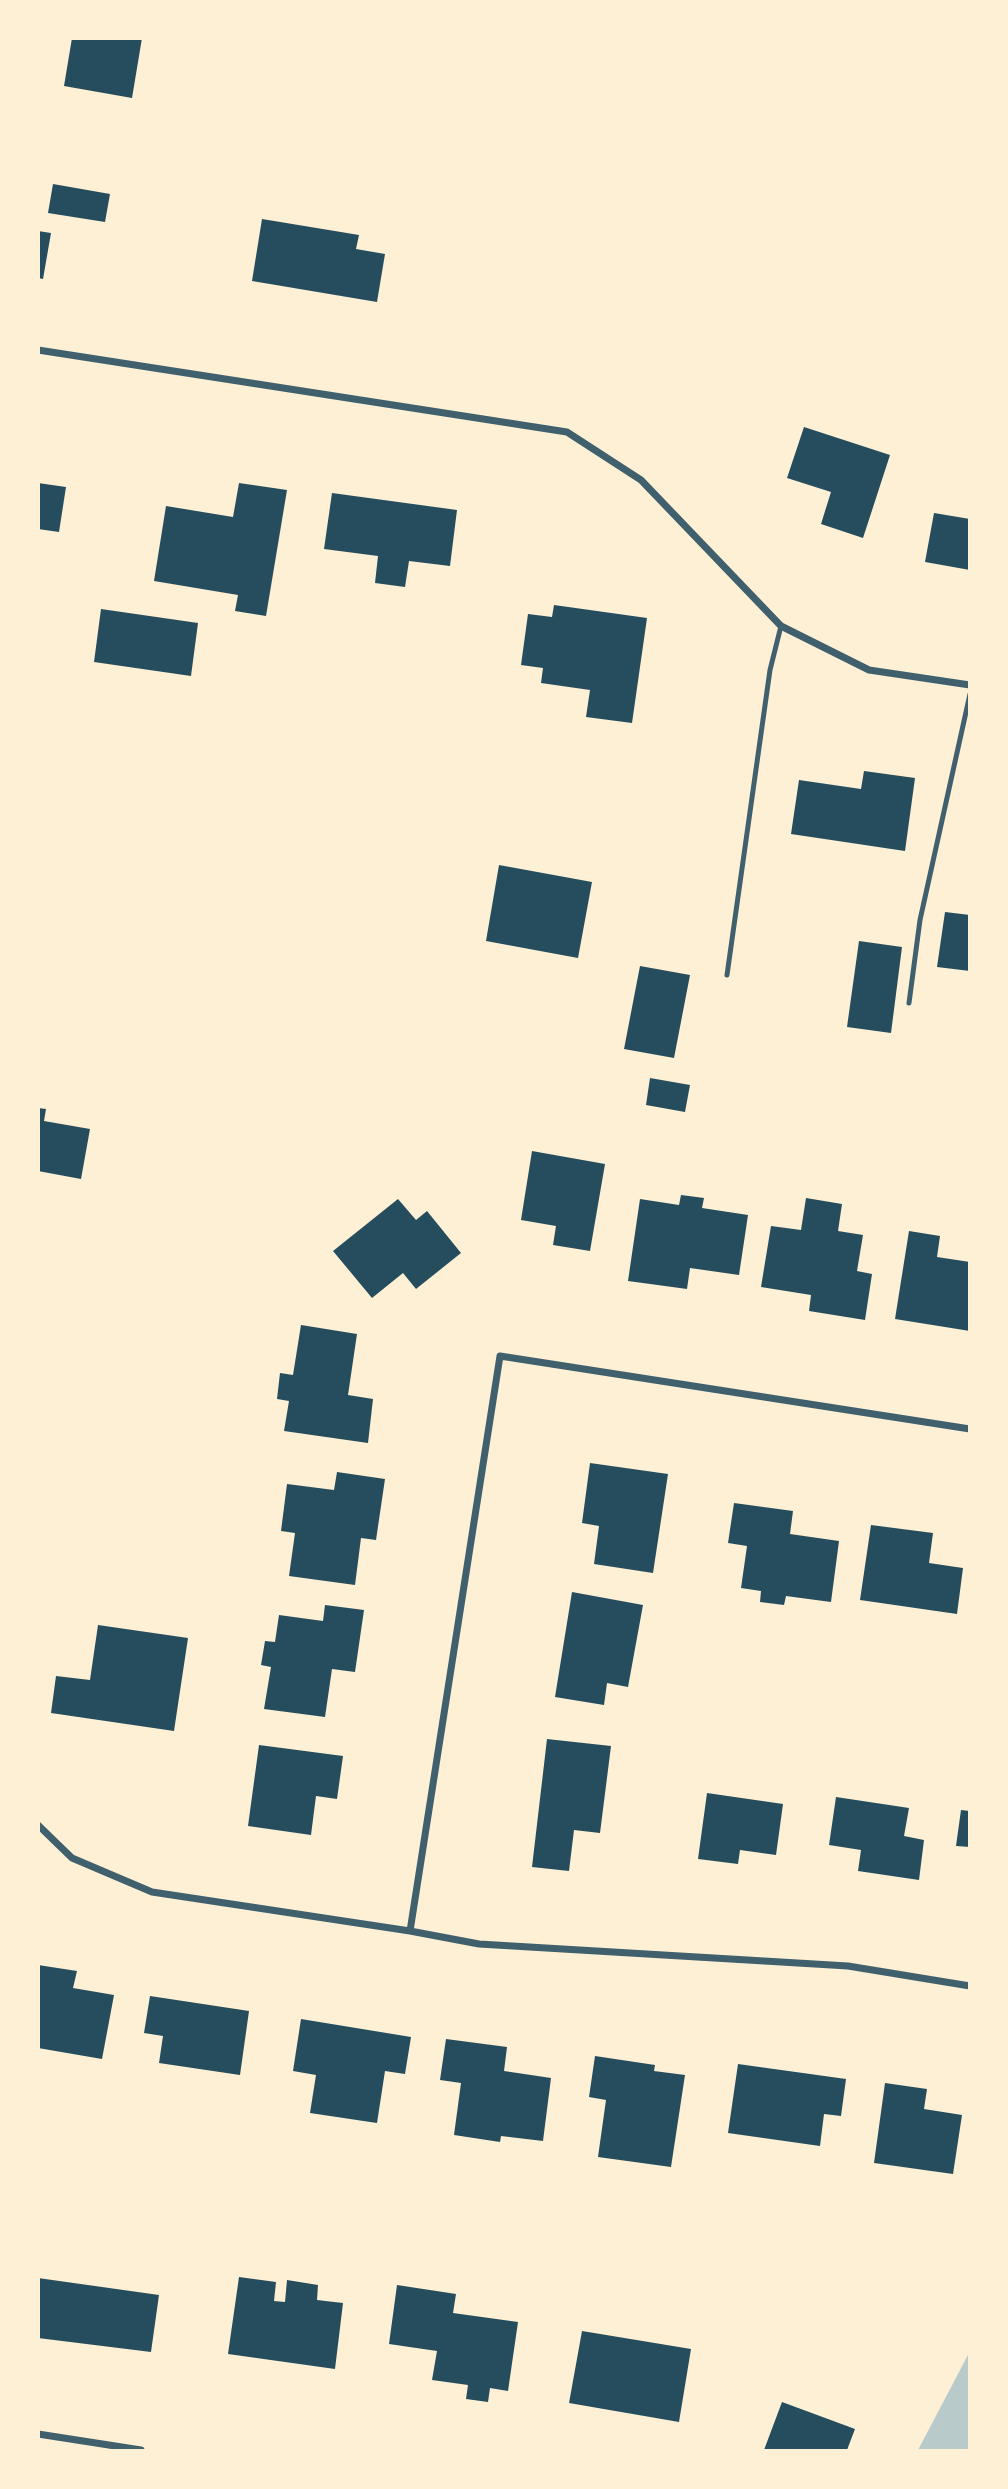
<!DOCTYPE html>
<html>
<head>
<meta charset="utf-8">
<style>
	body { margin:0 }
	#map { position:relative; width:1008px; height:2489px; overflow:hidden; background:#fdf0d5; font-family:"Fira Sans",sans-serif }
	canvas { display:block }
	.frame { position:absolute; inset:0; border:40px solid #fdf0d5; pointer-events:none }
</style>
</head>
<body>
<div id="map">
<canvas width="1008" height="2489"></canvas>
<div class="frame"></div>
</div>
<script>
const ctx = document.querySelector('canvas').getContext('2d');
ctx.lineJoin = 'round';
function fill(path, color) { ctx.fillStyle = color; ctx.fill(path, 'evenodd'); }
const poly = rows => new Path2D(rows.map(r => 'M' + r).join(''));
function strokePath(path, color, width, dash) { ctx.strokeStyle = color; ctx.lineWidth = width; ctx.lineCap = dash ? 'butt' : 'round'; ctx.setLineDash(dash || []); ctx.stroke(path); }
fill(poly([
	[969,2353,969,2450,918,2450]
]), '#b9caca');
fill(poly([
	[72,38,142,38,132,98,64,86],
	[53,184,110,194,105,222,48,213],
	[262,219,359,235,356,249,385,254,377,302,252,281],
	[38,231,51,233,43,279,38,278],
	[804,427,890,455,863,538,821,524,831,492,787,478],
	[38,483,66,487,59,532,38,529],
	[239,483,287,490,266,616,235,611,238,595,154,581,166,506,233,517],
	[332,493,457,510,450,566,409,561,405,587,375,583,378,556,324,549],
	[934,513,970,519,970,570,925,562],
	[554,605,647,618,632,723,586,717,590,690,541,683,543,668,521,665,528,614,552,617],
	[101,609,198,623,191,676,94,662],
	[864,771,915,778,905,851,791,834,799,780,861,789],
	[499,865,592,882,578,958,486,941],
	[945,912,970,915,970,971,937,967],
	[859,941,902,947,891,1033,847,1027],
	[640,966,690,975,674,1058,624,1049],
	[650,1078,690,1085,685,1112,646,1105],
	[38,1108,46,1109,44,1121,90,1129,81,1179,38,1171],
	[532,1151,605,1164,590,1251,553,1245,556,1226,521,1220],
	[681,1195,704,1198,702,1208,748,1215,739,1275,690,1268,687,1289,628,1281,640,1199,679,1205],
	[806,1198,842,1204,838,1231,863,1235,857,1271,872,1274,865,1320,809,1311,811,1295,761,1287,771,1226,801,1230],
	[398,1199,416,1220,427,1211,461,1253,416,1289,403,1273,372,1298,333,1251],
	[909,1231,940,1236,937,1257,970,1262,970,1331,895,1319],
	[301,1325,357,1334,348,1395,373,1399,368,1443,284,1431,289,1401,277,1399,280,1373,293,1375],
	[590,1463,668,1474,653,1573,594,1564,599,1526,582,1523],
	[337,1472,385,1479,376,1540,361,1538,355,1585,289,1576,295,1533,281,1531,287,1484,334,1490],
	[734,1503,793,1511,790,1534,839,1541,831,1602,786,1596,784,1605,760,1602,761,1591,741,1588,747,1546,728,1543],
	[871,1525,933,1533,929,1563,963,1568,957,1614,860,1600],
	[572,1592,643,1605,628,1687,607,1683,604,1705,555,1697],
	[325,1605,364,1610,355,1672,332,1669,325,1717,264,1709,271,1667,261,1665,265,1641,275,1642,279,1615,323,1621],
	[98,1625,188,1638,174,1731,51,1713,56,1676,90,1680],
	[547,1739,611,1746,600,1833,574,1830,569,1871,532,1867],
	[259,1745,343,1756,337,1799,316,1796,311,1835,248,1826],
	[707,1793,783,1804,776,1855,740,1850,738,1864,698,1859],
	[836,1797,909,1808,904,1836,924,1840,919,1880,858,1871,861,1850,829,1845],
	[961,1810,970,1811,970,1847,956,1846],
	[38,1965,77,1971,73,1988,114,1995,102,2059,38,2048],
	[150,1996,249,2011,240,2075,159,2063,163,2036,144,2033],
	[301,2019,411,2037,405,2074,385,2071,377,2123,310,2113,316,2075,293,2071],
	[446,2039,507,2047,504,2071,551,2078,543,2141,501,2136,500,2142,454,2135,461,2083,440,2080],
	[595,2056,655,2065,654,2071,685,2075,671,2167,598,2157,606,2100,589,2097],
	[738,2064,846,2079,841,2116,824,2114,820,2146,728,2133],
	[885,2083,927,2089,924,2109,962,2115,953,2174,874,2163],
	[239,2277,276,2282,274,2301,285,2302,287,2280,318,2285,317,2300,343,2303,335,2369,228,2354],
	[38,2278,159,2295,151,2352,38,2338],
	[397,2285,456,2294,453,2313,518,2322,508,2391,490,2388,488,2402,466,2399,468,2385,432,2380,437,2351,389,2344],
	[582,2331,691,2349,679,2422,569,2403],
	[782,2402,855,2429,847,2450,764,2450]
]), '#264d5e');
strokePath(poly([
	[727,975,770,670,781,626],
	[909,1003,920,920,970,694]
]), '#3f606c', 5);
strokePath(poly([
	[38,350,567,432,641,480,781,626,869,670,970,685],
	[38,1825,72,1858,152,1892,410,1931,479,1944,848,1966,970,1986],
	[410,1931,500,1356,970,1429],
	[38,2434,141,2450]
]), '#3f606c', 7);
</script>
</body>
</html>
